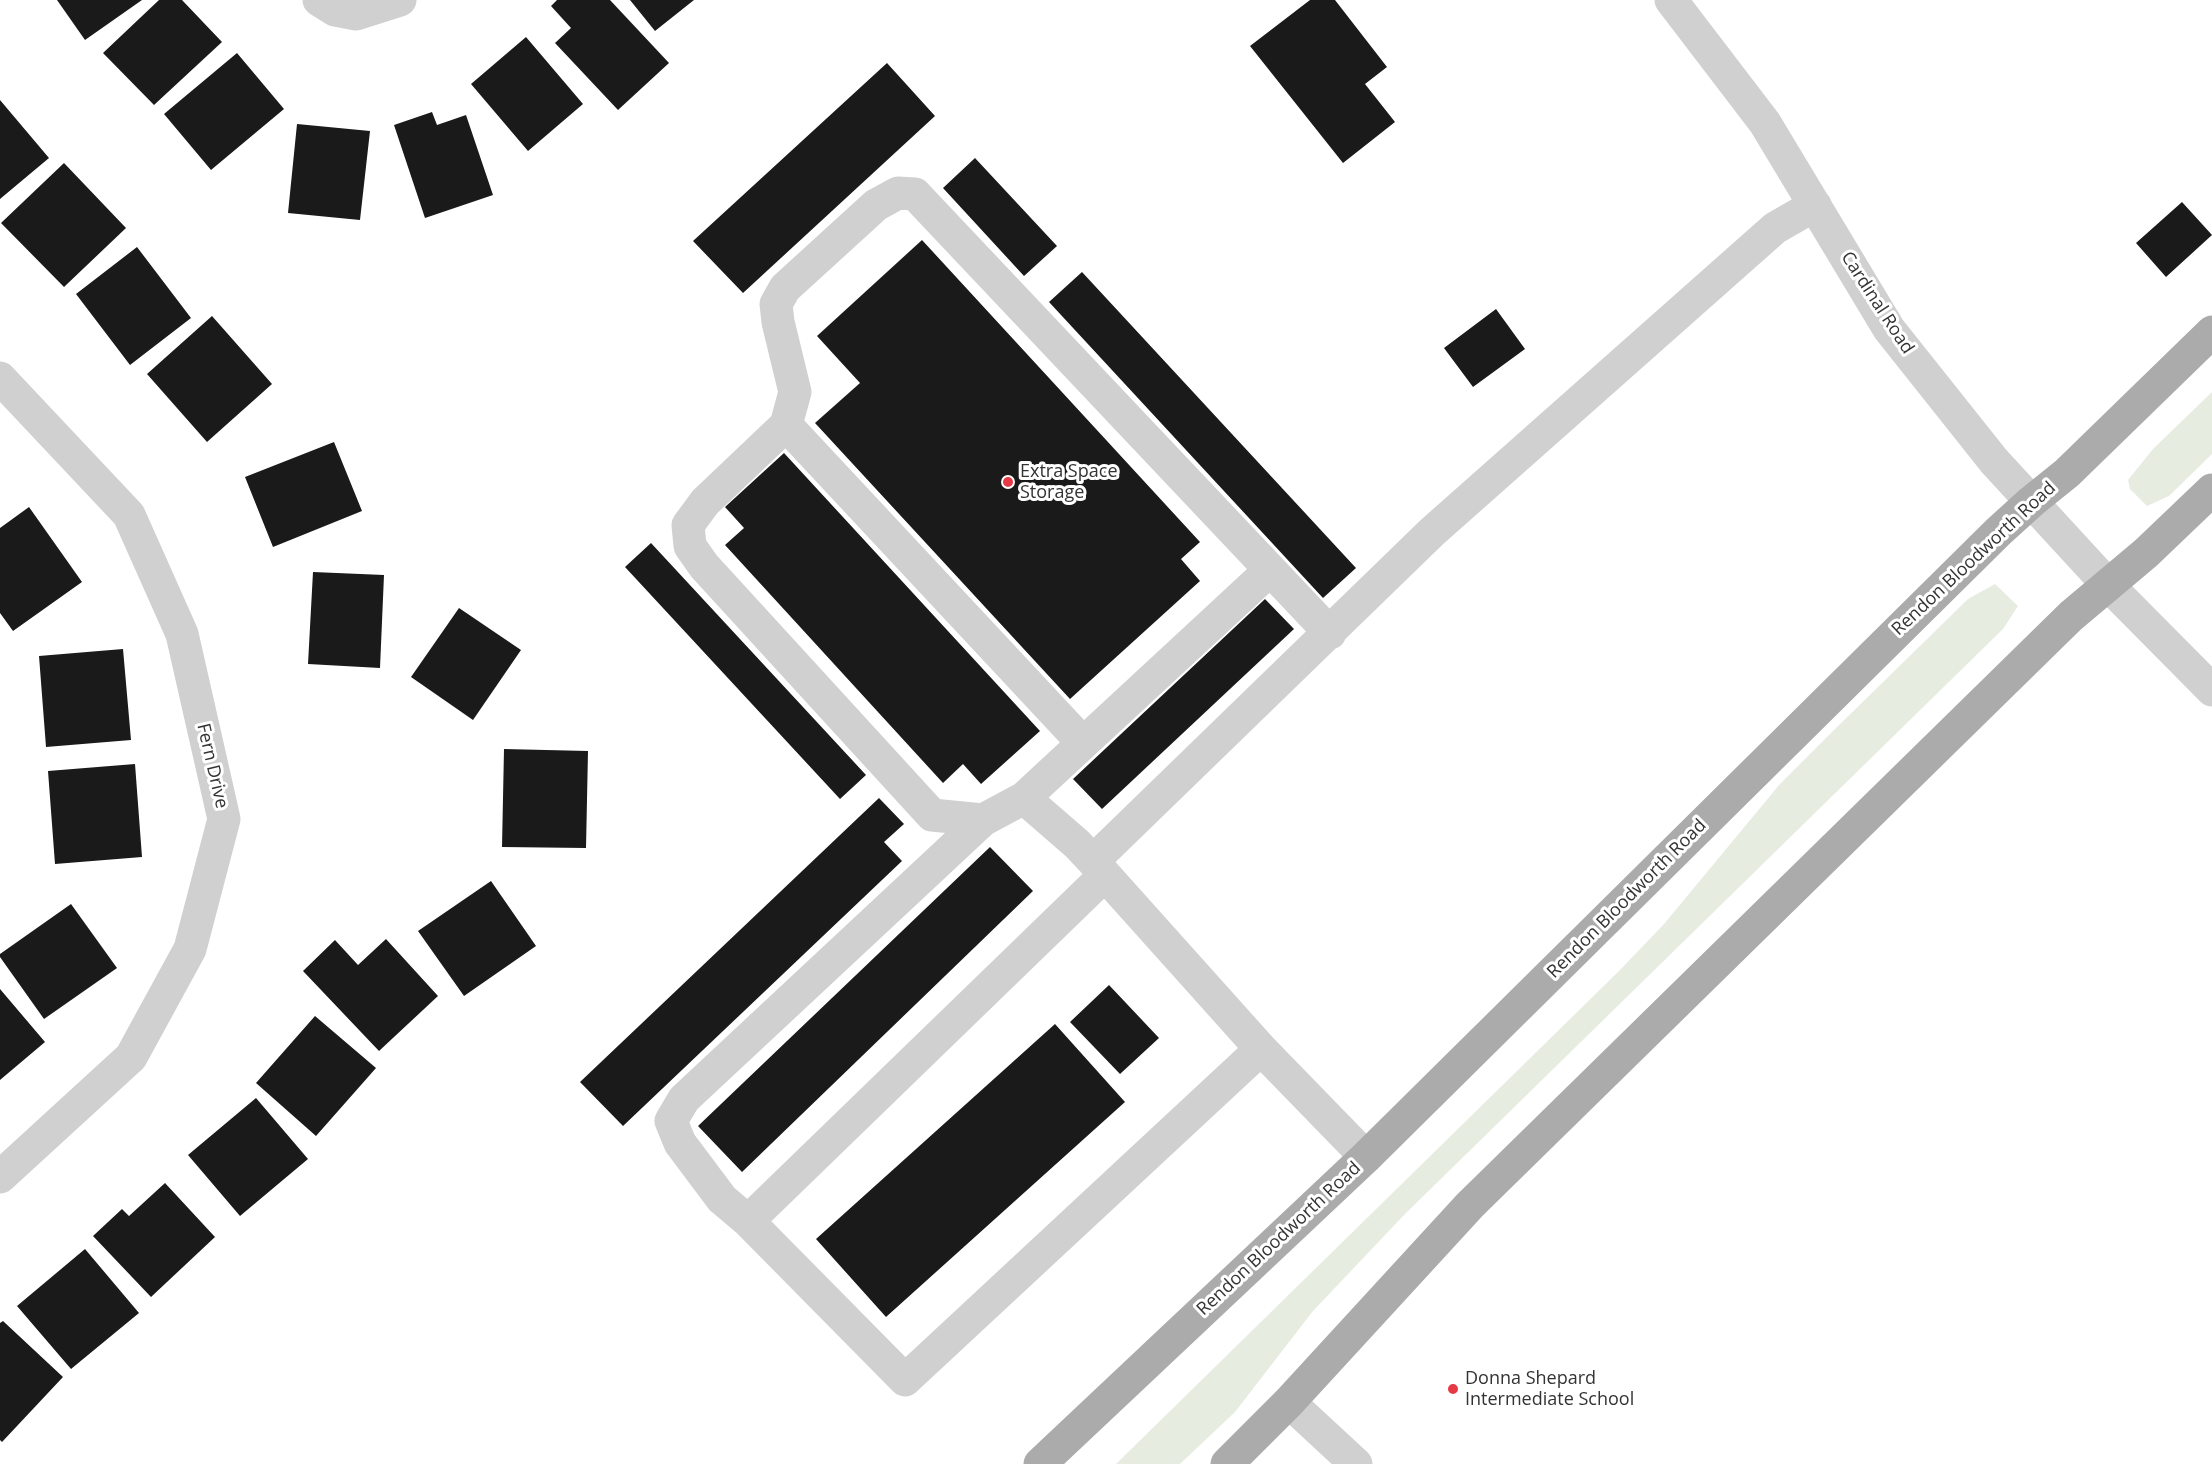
<!DOCTYPE html>
<html>
<head>
<meta charset="utf-8">
<style>
  body { margin:0 }
  canvas { display:block; background:#fff }
</style>
</head>
<body>
<canvas width="2212" height="1464"></canvas>
<script>
const ctx = document.querySelector('canvas').getContext('2d');
ctx.lineJoin = 'round';
function paint(path, color) { ctx.fillStyle = color; ctx.fill(path, 'evenodd'); }
const toPath = rows => new Path2D(rows.map(r => 'M' + r).join(''));
function trace(path, color, width, dash) { ctx.strokeStyle = color; ctx.lineWidth = width; ctx.lineCap = dash ? 'butt' : 'round'; ctx.setLineDash(dash || []); ctx.stroke(path); }
function label(font, color, halo, rows, align = 'center') {
  ctx.font = font + ' "Open Sans",sans-serif'; ctx.lineWidth = 6; ctx.setLineDash([]); ctx.textBaseline = 'middle'; ctx.strokeStyle = halo; ctx.fillStyle = color; for (const [text, x, y, turn = 0] of rows) {
    ctx.save(); ctx.translate(x, y); ctx.rotate((+turn || 0) * Math.PI / 180); ctx.textAlign = isNaN(turn) ? turn : align; if (halo) ctx.strokeText(text, 0, 0); ctx.fillText(text, 0, 0); ctx.restore();
  }
}
paint(toPath([
  [2212,392,2212,454,2169,496,2147,506,2130,489,2128,480,2153,449],
  [1995,584,2018,606,2003,629,1405,1214,1313,1311,1235,1412,1180,1464,1116,1464,1619,971,1664,924,1780,784,1832,732,1968,599]
]), '#e6ecdf');
paint(toPath([
  [57,0,142,0,85,40],
  [159,0,182,0,222,42,154,105,103,53],
  [557,0,610,0,669,63,618,110,555,43,571,28,551,6],
  [630,0,694,0,655,31],
  [1310,0,1335,0,1387,67,1365,84,1395,122,1343,163,1250,46],
  [526,37,583,104,528,151,471,84],
  [237,53,284,109,211,170,164,114],
  [887,63,935,116,743,293,693,241],
  [0,100,49,158,0,199],
  [432,112,437,125,466,115,493,195,425,218,394,125],
  [297,124,370,131,360,220,288,213],
  [975,158,1057,246,1024,276,943,188],
  [64,163,126,228,64,287,1,223],
  [2182,202,2212,235,2166,277,2136,243],
  [922,240,1200,542,1181,559,1200,581,1070,699,815,423,860,383,817,336],
  [137,247,191,318,130,365,76,294],
  [1082,272,1356,568,1323,598,1049,302],
  [1496,309,1525,349,1473,387,1444,348],
  [212,316,272,384,207,442,147,374],
  [334,442,362,511,273,547,245,477],
  [784,453,1040,731,981,784,963,764,943,783,725,545,744,528,725,507],
  [29,507,82,582,13,631,0,613,0,528],
  [651,543,866,775,840,799,625,567],
  [313,572,384,575,380,668,308,664],
  [1265,599,1294,629,1102,809,1073,779],
  [459,608,521,650,473,720,411,677],
  [123,649,131,740,46,747,39,656],
  [504,749,588,751,586,848,502,847],
  [135,764,142,857,55,864,48,771],
  [879,798,904,824,884,842,902,861,623,1126,580,1082],
  [990,847,1033,891,742,1172,698,1126],
  [491,881,536,946,464,996,418,931],
  [71,904,117,968,44,1019,0,957,0,954],
  [386,939,438,996,379,1051,303,971,335,940,358,965],
  [1109,985,1159,1038,1120,1074,1070,1022],
  [0,989,45,1042,0,1080],
  [315,1016,376,1068,316,1136,256,1083],
  [1055,1024,1125,1102,886,1317,816,1239],
  [256,1098,308,1159,240,1216,188,1155],
  [165,1183,215,1237,151,1297,93,1236,122,1209,129,1216],
  [85,1249,139,1313,71,1369,17,1306],
  [3,1321,63,1377,2,1442,0,1440,0,1323]
]), '#1a1a1a');
trace(toPath([
  [319,0,335,10,356,14,400,0],
  [1671,0,1765,123,1889,329,1994,461,2109,586,2212,690],
  [0,378,129,515,182,634,224,819,190,949,131,1057,0,1177],
  [786,425,1083,743],
  [1024,798,1269,571],
  [1093,861,1077,844,1024,798,983,820,932,815,704,566,690,546,688,525,705,502,786,425,795,392,778,322,776,304,785,288,876,205,898,193,915,194,1330,633],
  [1105,875,1093,861,1432,532,1775,228,1815,205],
  [1261,1049,905,1380,748,1221,1105,875,1261,1049,1366,1157],
  [748,1221,722,1199,680,1143,671,1121,684,1099,983,820],
  [1289,1402,1356,1464]
]), '#d0d0d0', 33);
trace(toPath([
  [1040,1464,1366,1157,1998,532,2031,502,2067,473,2212,332],
  [1227,1464,1289,1402,1470,1205,2071,616,2146,553,2212,490]
]), '#ababab', 33);
for (const [x, y, r, color] of [
  [1008,482,6,"#e63946"],
  [1453,1389,6,"#e63946"]
]) { const dot = new Path2D(); dot.arc(x, y, r, 0, 2 * Math.PI); ctx.fillStyle = color; ctx.fill(dot); trace(dot, '#fff', 2); }
label('18px', '#333', '#fff', [
  ["Cardinal Road",1877,303,57],
  ["Rendon Bloodworth Road",1974,559,-43],
  ["Fern Drive",212,766,77],
  ["Rendon Bloodworth Road",1627,899,-45],
  ["Rendon Bloodworth Road",1279,1239,-43]
]);
label('18px', '#333', '#fff', [
  ["Extra Space",1020,472],
  ["Storage",1020,493],
  ["Donna Shepard",1465,1379],
  ["Intermediate School",1465,1400]
], 'left');
</script>
</body>
</html>
